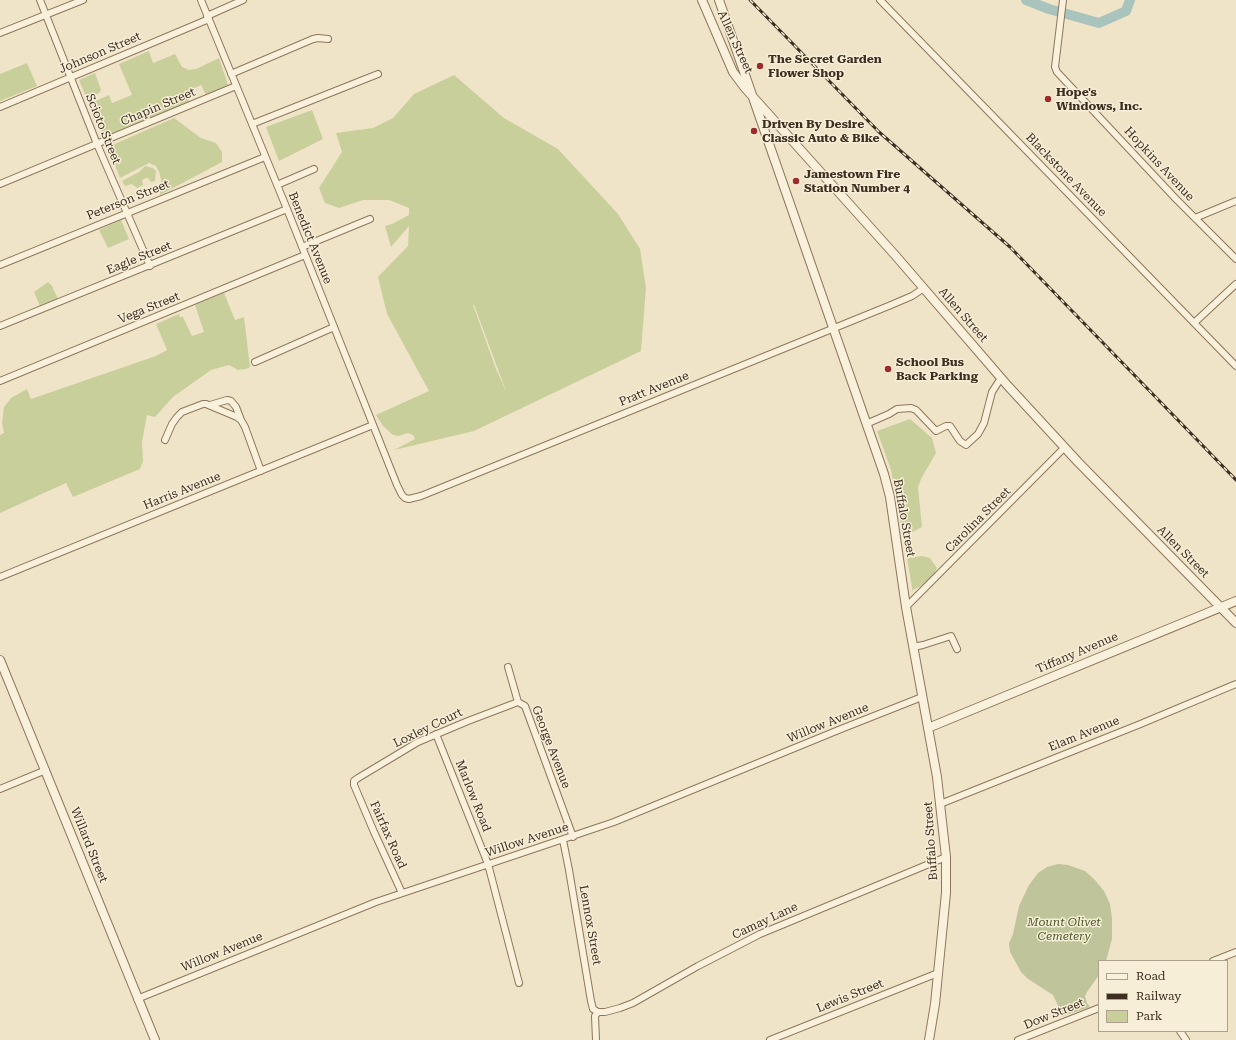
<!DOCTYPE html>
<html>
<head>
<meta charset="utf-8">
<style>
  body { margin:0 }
  #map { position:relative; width:1236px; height:1040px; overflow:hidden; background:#f0e4c8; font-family:"Roboto Serif",serif }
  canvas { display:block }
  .legend { position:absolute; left:1098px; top:960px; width:130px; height:72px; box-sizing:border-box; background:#f7eed8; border:1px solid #ada18e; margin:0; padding:5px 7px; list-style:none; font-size:12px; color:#3d2e20 }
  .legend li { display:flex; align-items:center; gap:8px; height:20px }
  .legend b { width:20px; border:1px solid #ada18e }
</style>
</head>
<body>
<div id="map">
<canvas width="1236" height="1040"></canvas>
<ul class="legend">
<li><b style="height:5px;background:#faf1dc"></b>Road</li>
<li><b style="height:5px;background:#3d2e20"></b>Railway</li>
<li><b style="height:11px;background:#c9cf9b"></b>Park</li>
</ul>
</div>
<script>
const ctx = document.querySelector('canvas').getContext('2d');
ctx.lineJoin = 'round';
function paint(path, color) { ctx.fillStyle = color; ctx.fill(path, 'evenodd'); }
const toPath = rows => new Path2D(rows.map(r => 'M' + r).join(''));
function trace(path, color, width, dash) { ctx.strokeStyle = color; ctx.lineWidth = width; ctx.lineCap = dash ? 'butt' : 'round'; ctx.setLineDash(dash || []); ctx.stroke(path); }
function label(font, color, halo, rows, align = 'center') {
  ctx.font = font + ' "Roboto Serif",serif'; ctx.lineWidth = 3; ctx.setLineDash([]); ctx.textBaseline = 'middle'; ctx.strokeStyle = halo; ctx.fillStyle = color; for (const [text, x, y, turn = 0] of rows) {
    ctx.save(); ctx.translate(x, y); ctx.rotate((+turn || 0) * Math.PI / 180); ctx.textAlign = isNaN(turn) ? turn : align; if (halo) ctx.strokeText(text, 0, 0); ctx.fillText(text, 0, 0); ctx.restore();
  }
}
paint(toPath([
  [149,51,153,63,175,54,182,67,189,70,196,69,219,58,228,85,206,95,201,85,186,92,189,102,104,138,89,104,109,95,112,103,132,95,119,64],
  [27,63,37,86,0,101,0,74],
  [95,73,101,90,99,93,87,99,79,80],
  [454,75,504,118,558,149,618,214,640,249,646,288,641,351,474,431,394,450,415,439,413,435,408,433,398,436,393,435,383,426,376,415,429,391,387,314,378,277,408,246,409,226,391,247,385,226,392,224,409,215,409,208,389,200,363,200,339,208,325,203,319,188,342,152,336,133,373,128,393,118,414,94],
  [473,305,474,305,506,391,496,369],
  [312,110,323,139,279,161,266,127],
  [174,118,201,138,216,143,222,152,222,162,160,195,161,179,159,172,156,166,149,163,120,178,108,147],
  [145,166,153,168,156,171,155,181,151,182,148,178,146,178,142,180,143,185,137,188,132,184,125,186,122,181,139,172],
  [121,220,129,239,108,248,99,230],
  [48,282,52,286,58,299,40,306,34,292],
  [224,293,235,320,244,317,250,367,246,369,238,370,229,365,211,370,173,397,155,417,147,415,142,442,143,461,140,469,73,497,66,483,0,513,0,435,4,433,2,423,4,407,11,398,27,389,31,399,156,356,167,350,156,324,179,314,180,317,183,317,192,336,204,332,195,305],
  [910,419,932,438,936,453,922,477,918,487,922,527,903,537,891,470,877,431],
  [922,556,930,558,937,568,933,576,921,586,913,590,913,593,907,558]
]), '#c9cf9b');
paint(toPath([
  [1058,864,1068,865,1085,871,1095,880,1104,891,1110,904,1112,918,1112,939,1106,961,1099,961,1099,975,1087,992,1085,996,1087,1003,1090,1007,1063,1016,1053,995,1028,979,1021,972,1010,952,1009,943,1013,934,1019,906,1029,885,1038,873,1047,867]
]), '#bfc49a');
trace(toPath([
  [1026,0,1049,9,1099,23,1126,11,1130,0]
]), '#a9c4bc', 10);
const minor = toPath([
  [40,0,97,144,150,266],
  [201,0,287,209,397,485,402,495,405,498,409,499,421,496,891,305,912,296,924,288],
  [880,0,1236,366],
  [1063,0,1055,67,1057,72,1176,199,1236,259],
  [207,16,243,0],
  [0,33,83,0],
  [231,74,313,39,318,38,328,39],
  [0,107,209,19],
  [252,124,378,74],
  [0,184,236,86],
  [277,185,314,169],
  [1195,218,1236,201],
  [302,247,370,219],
  [0,265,265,157],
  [1194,323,1236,284],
  [0,326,287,209],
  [255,362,334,327],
  [0,381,305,255],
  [210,405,227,400,231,401,236,407,241,420],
  [866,424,889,414,897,409,911,408,916,410,936,431,946,426,950,426,960,441,966,445,978,434,984,423,992,392,1001,378],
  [165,440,172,424,177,417,182,412,203,404,206,404,237,417,241,420,245,427,261,471],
  [0,577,373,425],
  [906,607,1064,448],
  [913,647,923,645,951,636,957,649],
  [508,667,518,702,525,706,573,837],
  [436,734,488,864,519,983],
  [0,789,46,770],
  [940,804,1138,725,1236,684],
  [563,840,569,870,591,1001,593,1009,598,1012],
  [402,893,374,832,354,785,354,781,358,778,418,742,468,721,518,702],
  [1213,961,1236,952],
  [137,999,376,902,614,822,841,729,922,697],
  [598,1012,605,1012,620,1008,633,1003,698,966,760,934,946,857],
  [1180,1031,1186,1040],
  [596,1040,595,1016,598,1012],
  [770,1040,938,973],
  [1018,1040,1099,1008]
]);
const tertiary = toPath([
  [702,0,733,72,745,88,895,255,1008,386,1078,462,1236,623],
  [719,0,884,474,890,497,906,607,937,777,946,857,946,893,935,1004,929,1040],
  [0,660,155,1040],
  [928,728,1236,601]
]);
trace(minor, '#8d765c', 8);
trace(tertiary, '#8d765c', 10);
trace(minor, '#faf1dc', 6);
trace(tertiary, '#faf1dc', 8);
const rail = toPath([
  [750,0,879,132,1010,247,1236,480]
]);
trace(rail, '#3d2e20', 3);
trace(rail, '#f7eed8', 1.5, [4.5]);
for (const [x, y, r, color] of [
  [760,66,4,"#9e2a2b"],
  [1048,99,4,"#9e2a2b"],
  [754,131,4,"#9e2a2b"],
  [796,181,4,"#9e2a2b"],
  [888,369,4,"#9e2a2b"]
]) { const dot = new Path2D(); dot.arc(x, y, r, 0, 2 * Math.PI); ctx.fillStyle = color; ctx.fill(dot); trace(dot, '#f7eed8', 1.5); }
label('12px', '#3d2e20', '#f7eed8', [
  ["Allen Street",735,42,65],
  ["Johnson Street",100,53,-23],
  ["Chapin Street",158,107,-23],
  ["Scioto Street",103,129,68],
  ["Hopkins Avenue",1159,164,47],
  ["Blackstone Avenue",1066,175,46],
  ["Peterson Street",128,200,-22],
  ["Benedict Avenue",310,238,68],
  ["Eagle Street",139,258,-22],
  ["Vega Street",149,308,-22],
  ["Allen Street",963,315,49],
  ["Pratt Avenue",654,389,-22],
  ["Harris Avenue",182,491,-22],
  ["Buffalo Street",904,518,80],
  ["Carolina Street",978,520,-45],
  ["Allen Street",1183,552,45],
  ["Tiffany Avenue",1077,653,-23],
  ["Willow Avenue",828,723,-22],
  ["Loxley Court",428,728,-26],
  ["Elam Avenue",1084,734,-22],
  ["George Avenue",551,747,69],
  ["Marlow Road",473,796,68],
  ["Fairfax Road",388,835,66],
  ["Willow Avenue",527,840,-18],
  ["Buffalo Street",931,841,-94],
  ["Willard Street",89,845,68],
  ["Camay Lane",765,921,-25],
  ["Lennox Street",590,925,80],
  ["Willow Avenue",222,952,-22],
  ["Lewis Street",850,996,-22],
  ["Dow Street",1054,1014,-22]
]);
label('bold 12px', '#3d2e20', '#f7eed8', [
  ["The Secret Garden",768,59],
  ["Flower Shop",768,73],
  ["Hope's",1056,92],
  ["Windows, Inc.",1056,106],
  ["Driven By Desire",762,124],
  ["Classic Auto & Bike",762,138],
  ["Jamestown Fire",804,174],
  ["Station Number 4",804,188],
  ["School Bus",896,362],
  ["Back Parking",896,376]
], 'left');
label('italic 12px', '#4d5a26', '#f7eed8', [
  ["Mount Olivet",1064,922],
  ["Cemetery",1064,936]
]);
</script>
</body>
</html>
